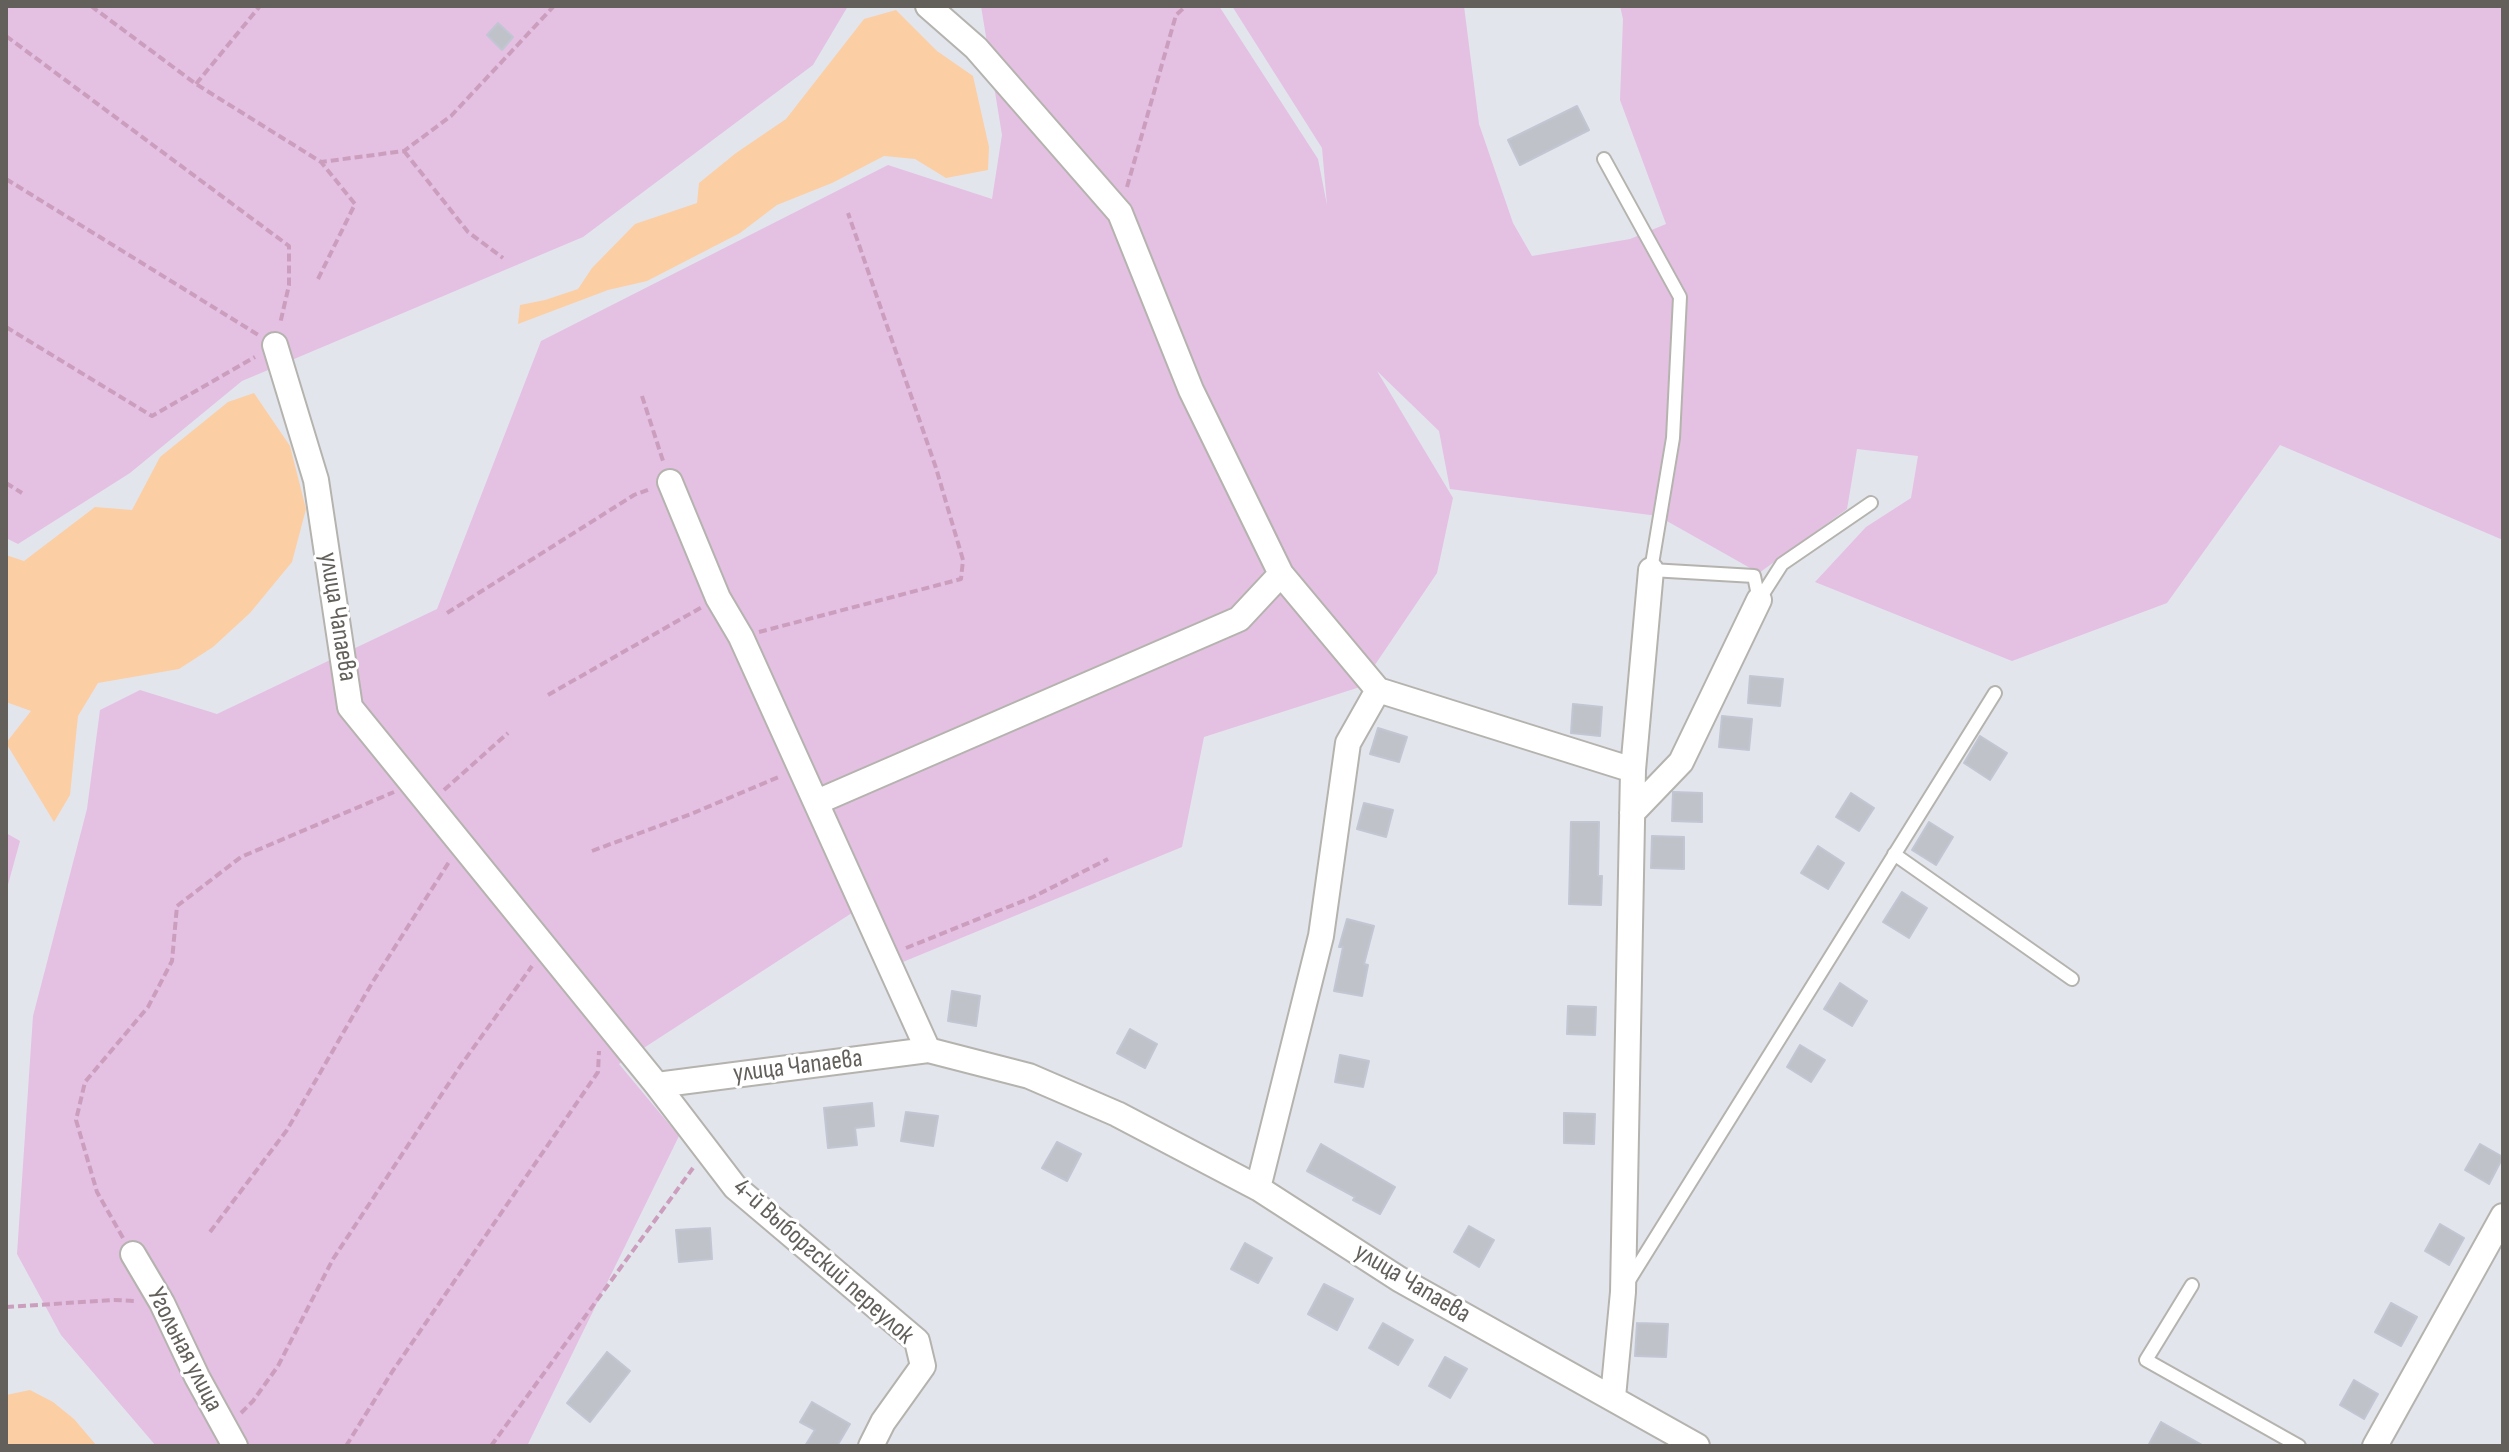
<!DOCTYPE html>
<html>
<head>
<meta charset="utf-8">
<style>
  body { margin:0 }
  #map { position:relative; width:2509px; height:1452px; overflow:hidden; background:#e3e5ed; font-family:"Sofia Sans Condensed",sans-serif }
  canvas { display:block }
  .frame { position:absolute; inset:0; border:8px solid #63605b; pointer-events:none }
</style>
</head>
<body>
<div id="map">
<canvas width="2509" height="1452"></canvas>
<div class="frame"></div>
</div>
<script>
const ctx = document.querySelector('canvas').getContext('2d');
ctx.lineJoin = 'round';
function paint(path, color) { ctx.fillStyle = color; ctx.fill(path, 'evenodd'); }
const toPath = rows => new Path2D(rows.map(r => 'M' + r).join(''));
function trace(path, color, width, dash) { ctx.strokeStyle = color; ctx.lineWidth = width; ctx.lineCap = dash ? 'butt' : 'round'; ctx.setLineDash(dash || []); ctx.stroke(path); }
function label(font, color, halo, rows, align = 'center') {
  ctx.font = font + ' "Sofia Sans Condensed",sans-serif'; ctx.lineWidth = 6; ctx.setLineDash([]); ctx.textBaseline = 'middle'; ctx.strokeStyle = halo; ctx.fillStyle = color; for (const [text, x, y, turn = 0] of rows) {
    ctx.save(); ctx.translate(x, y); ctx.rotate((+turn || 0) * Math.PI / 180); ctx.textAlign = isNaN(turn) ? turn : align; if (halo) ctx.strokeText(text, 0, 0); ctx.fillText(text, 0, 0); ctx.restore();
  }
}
paint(toPath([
  [6,6,848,6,813,65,583,237,242,381,130,473,18,544,6,538],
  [981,6,1219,6,1318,159,1327,205,1322,148,1232,6,1464,6,1479,124,1513,223,1532,256,1630,239,1666,224,1620,100,1623,19,1620,6,2503,6,2503,540,2280,445,2167,603,2012,661,1815,582,1866,527,1911,498,1918,456,1857,449,1847,509,1759,573,1658,516,1450,489,1439,431,1377,371,1453,498,1437,573,1360,687,1204,737,1182,847,881,971,858,909,619,1064,679,1136,527,1446,156,1446,61,1335,17,1254,33,1016,87,809,100,710,140,690,217,714,437,609,541,341,888,165,992,199,1002,135],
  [6,833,20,841,6,892]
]), '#e4c0e3');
paint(toPath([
  [896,10,937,51,973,76,989,147,988,170,946,178,915,159,884,156,832,183,777,205,740,233,647,281,608,290,518,324,520,305,545,300,578,289,592,268,635,224,697,203,699,183,736,153,786,119,864,19],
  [254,393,290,446,306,509,292,562,250,613,213,647,179,669,98,683,78,716,70,795,54,822,6,743,31,711,6,702,6,555,24,561,95,507,132,510,160,457,228,402],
  [30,1390,53,1402,74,1419,97,1446,6,1446,6,1395]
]), '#fccea4');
const building = toPath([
  [498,23,513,37,502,50,487,35,498,23],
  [1577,106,1589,130,1520,165,1508,140,1577,106],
  [1750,676,1783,679,1780,706,1748,703,1750,676],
  [1573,704,1602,707,1600,736,1571,733,1573,704],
  [1722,716,1752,719,1749,750,1719,747,1722,716],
  [1378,728,1407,737,1399,762,1370,754,1378,728],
  [1980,736,2007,753,1990,780,1964,763,1980,736],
  [1673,792,1702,793,1702,822,1672,821,1673,792],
  [1851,793,1874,808,1859,831,1836,817,1851,793],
  [1364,803,1393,810,1386,837,1357,829,1364,803],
  [1571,822,1599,822,1598,876,1602,876,1601,905,1569,904,1571,822],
  [1929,822,1953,837,1936,865,1912,850,1929,822],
  [1652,836,1684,837,1684,869,1651,868,1652,836],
  [1818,846,1844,863,1828,889,1801,873,1818,846],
  [1902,892,1927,908,1909,938,1883,922,1902,892],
  [1347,919,1374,926,1364,964,1368,965,1362,996,1334,991,1343,947,1339,947,1347,919],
  [1840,983,1867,1001,1852,1026,1824,1009,1840,983],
  [952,991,980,996,976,1026,948,1021,952,991],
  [1568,1006,1596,1007,1595,1035,1567,1034,1568,1006],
  [1130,1029,1157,1044,1145,1068,1117,1053,1130,1029],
  [1800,1045,1825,1060,1811,1082,1787,1067,1800,1045],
  [1340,1055,1369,1061,1363,1087,1335,1082,1340,1055],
  [872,1103,874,1126,855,1128,857,1145,828,1148,824,1108,872,1103],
  [906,1112,938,1116,933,1146,901,1141,906,1112],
  [1564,1113,1595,1114,1594,1144,1564,1143,1564,1113],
  [1057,1142,1081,1154,1067,1181,1042,1168,1057,1142],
  [1321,1144,1395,1187,1380,1214,1353,1200,1355,1197,1307,1171,1321,1144],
  [2480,1144,2503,1157,2489,1184,2465,1170,2480,1144],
  [2440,1224,2464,1238,2449,1265,2425,1251,2440,1224],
  [1469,1226,1494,1240,1479,1267,1454,1252,1469,1226],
  [710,1228,712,1259,679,1262,676,1230,710,1228],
  [1245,1243,1272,1258,1258,1283,1231,1269,1245,1243],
  [1324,1284,1353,1299,1337,1330,1308,1314,1324,1284],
  [2391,1303,2417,1317,2401,1346,2375,1332,2391,1303],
  [1383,1323,1413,1340,1398,1365,1369,1348,1383,1323],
  [1637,1323,1668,1324,1666,1357,1635,1356,1637,1323],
  [607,1352,630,1371,590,1422,567,1403,607,1352],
  [1445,1357,1467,1369,1450,1398,1429,1386,1445,1357],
  [2354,1380,2378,1394,2364,1419,2340,1405,2354,1380],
  [812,1402,850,1424,837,1446,805,1446,815,1430,800,1422,812,1402],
  [2161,1422,2204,1446,2148,1446,2161,1422]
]);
paint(building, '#bfc2c8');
trace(building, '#c1c6d2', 2);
const lane = toPath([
  [1604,159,1680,297,1673,438,1651,570,1754,576,1759,600],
  [1759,600,1782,564,1871,503],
  [1894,854,2072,979],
  [1628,1282,1995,693],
  [2192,1285,2146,1360,2299,1446]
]);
const street = toPath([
  [928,6,976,48,1120,213,1191,390,1281,574,1378,690,1633,770],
  [275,345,316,480,350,707,657,1085,735,1187,917,1341,923,1366,883,1422,871,1446],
  [670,482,718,598,741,637,928,1050],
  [817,802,1239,619,1281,574],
  [1632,813,1681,762,1759,600],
  [657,1085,928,1050,1029,1076,1117,1114,1258,1188,1399,1279,1697,1446],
  [1258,1188,1321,936,1348,743,1378,690],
  [133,1254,162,1303,197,1377,235,1446],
  [1613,1397,1623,1292,1633,770,1651,570],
  [2375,1446,2503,1216]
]);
trace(lane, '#b5b3ae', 16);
trace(street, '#b5b3ae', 28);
trace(toPath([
  [91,6,196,84,321,162,404,151,451,116,554,6],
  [6,36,289,246,289,285,280,324],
  [196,84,260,6],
  [404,151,468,232,503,258],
  [6,179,260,336],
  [1127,187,1176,15,1186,6],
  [318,279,355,204,321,162],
  [6,327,152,416,255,357],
  [642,396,664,464],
  [6,483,22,493],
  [447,613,634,495,650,489],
  [759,632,961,579,963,560,936,468,848,213],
  [548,695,702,607],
  [444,790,508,733],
  [592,851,691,814,781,776],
  [906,948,1033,897,1108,859],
  [210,1232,287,1130,372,983,449,862],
  [123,1238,97,1192,76,1120,85,1082,148,1007,172,961,177,906,241,857,394,792],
  [6,1307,114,1300,135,1301],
  [241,1413,253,1401,278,1366,333,1259,461,1065,532,966],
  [346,1446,392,1372,598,1072,599,1051],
  [491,1446,693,1168]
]), '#cc9ebd', 4, [8, 4]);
trace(lane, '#fff', 12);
trace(street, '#fff', 24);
label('26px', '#63605b', '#fff', [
  ["улица Чапаева",337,617,81],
  ["улица Чапаева",798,1067,-7],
  ["4-й Выборгский переулок",823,1262,42],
  ["улица Чапаева",1412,1284,31],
  ["Угольная улица",184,1350,63]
]);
</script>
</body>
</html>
